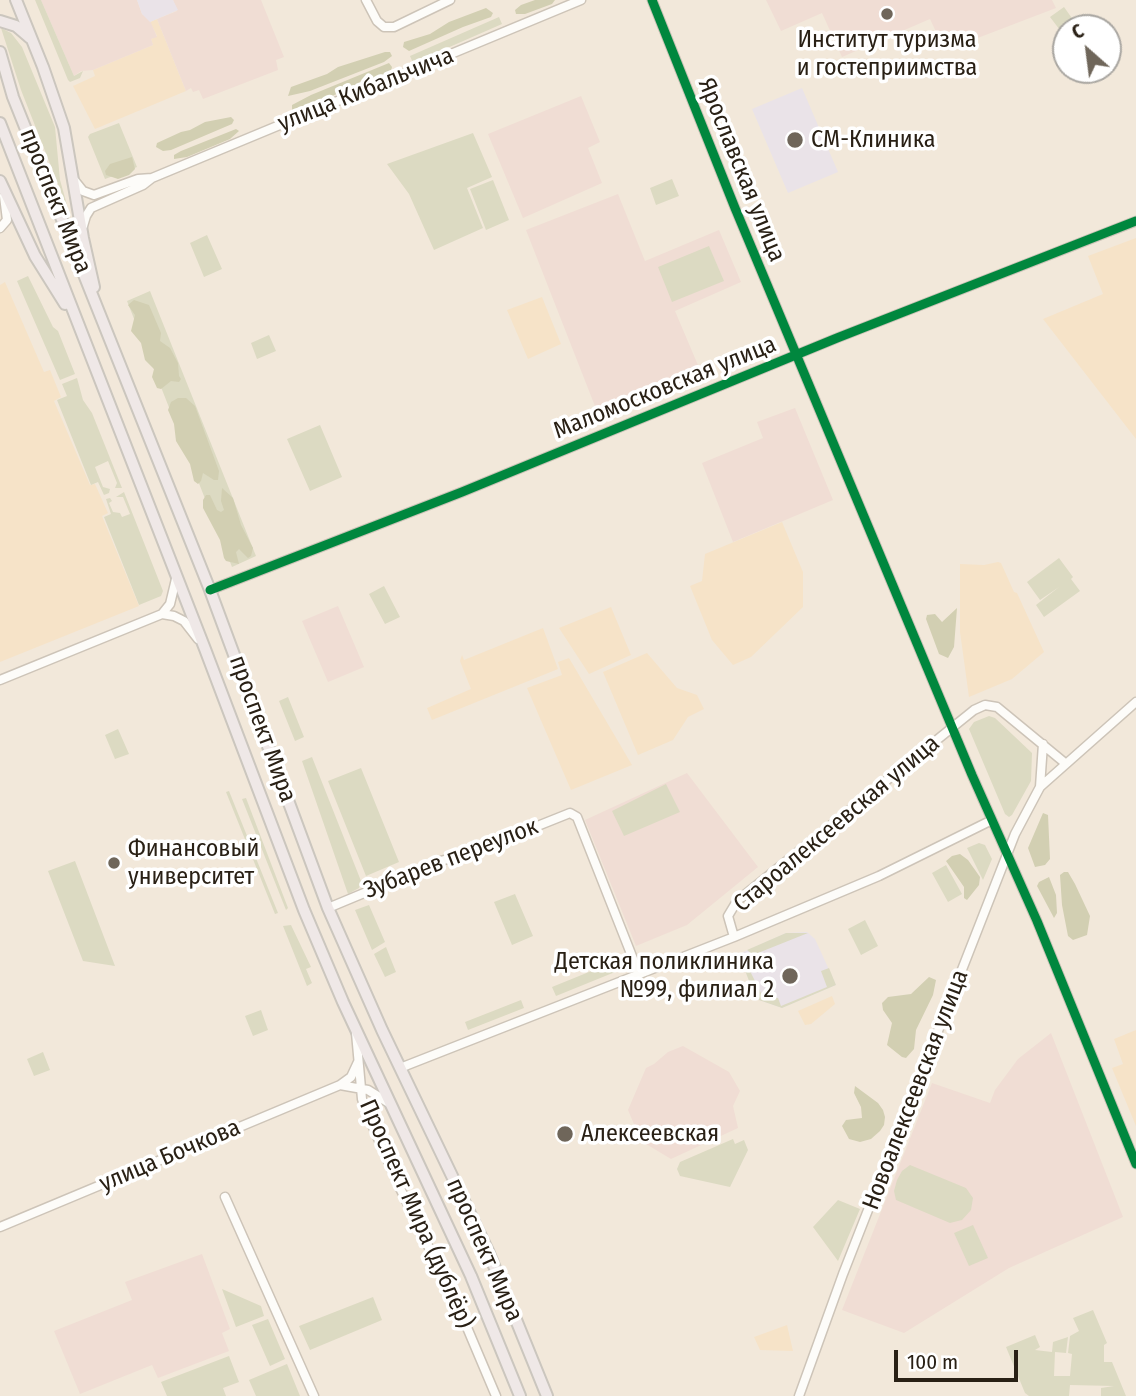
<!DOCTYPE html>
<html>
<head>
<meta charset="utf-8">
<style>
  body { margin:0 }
  #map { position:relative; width:1136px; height:1396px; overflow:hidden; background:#f2e8da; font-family:"Fira Sans Condensed",sans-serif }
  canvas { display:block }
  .north { position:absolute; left:1052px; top:14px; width:70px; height:70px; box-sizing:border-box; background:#fff; border:2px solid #a9a6a1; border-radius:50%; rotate:332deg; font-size:19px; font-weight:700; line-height:28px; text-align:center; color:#292015 }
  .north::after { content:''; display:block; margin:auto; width:24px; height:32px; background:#6f665a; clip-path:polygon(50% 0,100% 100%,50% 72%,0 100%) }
  .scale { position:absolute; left:894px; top:1350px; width:124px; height:32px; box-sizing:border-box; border:4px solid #292015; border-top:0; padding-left:9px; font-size:21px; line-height:24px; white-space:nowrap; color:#292015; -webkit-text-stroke:5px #fff; paint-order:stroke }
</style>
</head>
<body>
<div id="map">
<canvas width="1136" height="1396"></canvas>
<div class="north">С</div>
<div class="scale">100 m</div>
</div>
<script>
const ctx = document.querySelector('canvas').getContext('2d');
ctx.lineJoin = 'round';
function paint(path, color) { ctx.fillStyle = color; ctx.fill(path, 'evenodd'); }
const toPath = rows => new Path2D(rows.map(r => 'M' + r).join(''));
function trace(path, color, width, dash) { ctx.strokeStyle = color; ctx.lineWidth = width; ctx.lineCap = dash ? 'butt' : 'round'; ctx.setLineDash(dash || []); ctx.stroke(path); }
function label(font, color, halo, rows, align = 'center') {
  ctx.font = font + ' "Fira Sans Condensed",sans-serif'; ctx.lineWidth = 7; ctx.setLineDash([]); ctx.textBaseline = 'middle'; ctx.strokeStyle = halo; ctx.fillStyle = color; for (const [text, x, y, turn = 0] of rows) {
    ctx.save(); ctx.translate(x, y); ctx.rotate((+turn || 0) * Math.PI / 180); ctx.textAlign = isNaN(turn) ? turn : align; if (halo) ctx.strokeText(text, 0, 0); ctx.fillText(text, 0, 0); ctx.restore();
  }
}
paint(toPath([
  [157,19,186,91,95,129,73,86,95,76,93,70,153,45,151,39,157,36,150,22],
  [1136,238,1136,439,1043,319,1103,294,1088,256],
  [5,282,44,372,50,370,61,397,54,401,90,485,95,484,108,513,102,516,139,606,0,662,0,285],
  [542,297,561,344,528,359,507,310],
  [782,522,803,572,803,607,751,657,733,665,712,640,690,586,702,581,705,554],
  [998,562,1001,563,1014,592,1017,593,1044,652,1012,679,969,697,960,632,960,564,984,565],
  [611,607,631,655,589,674,559,628],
  [543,628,558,669,432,720,427,708,471,689,460,661,462,655,464,660],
  [647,653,677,688,697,695,704,709,688,717,673,740,638,755,603,672],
  [569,658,632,765,571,790,527,688,562,675,558,662],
  [832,996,835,1004,811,1024,805,1025,798,1011],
  [1136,1030,1136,1126,1112,1068,1123,1064,1114,1039],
  [787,1325,793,1351,760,1350,754,1337]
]), '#f6e3c8');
paint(toPath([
  [41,0,137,0,142,14,149,18,157,37,151,39,153,45,93,70,81,71,74,76],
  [173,0,261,0,284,57,276,60,278,70,203,99,199,90,193,92,191,88,186,91,157,19,177,11],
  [766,0,1052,0,1056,8,962,44,937,34,930,19,842,57,822,13,781,31],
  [581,96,600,142,588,148,602,183,523,218,488,134],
  [618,194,645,261,719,230,741,282,675,311,703,377,600,419,526,230],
  [795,408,833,500,733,542,702,463,763,438,757,422],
  [338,606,364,667,328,682,302,621],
  [687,773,758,867,687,925,636,946,585,820],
  [1051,1033,1123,1217,1009,1268,904,1333,842,1310,932,1083,990,1103,995,1090,1018,1059],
  [683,1046,729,1072,740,1091,733,1106,738,1128,671,1159,641,1141,628,1110,646,1068,654,1064,668,1052],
  [202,1254,230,1329,222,1333,229,1351,158,1378,152,1365,80,1394,54,1331,132,1300,125,1282]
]), '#f0ddd4');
paint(toPath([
  [137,0,173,0,178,10,150,22,142,14],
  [802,88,838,172,788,193,752,109],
  [807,932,815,939,836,985,782,1008,756,999,739,954,786,933]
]), '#eae3e8');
paint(toPath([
  [35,0,41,0,74,76,83,71,80,78,70,82,68,80],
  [1064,7,1079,28,1066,28,1066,38,1050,17],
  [499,17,502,24,413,63,410,56],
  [1,28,11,33,22,47,55,127,60,180,69,212,21,90],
  [119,123,137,167,105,179,88,137,90,134],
  [473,133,492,177,467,188,483,228,434,250,409,194,387,164],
  [672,179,679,196,656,205,650,188],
  [493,180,509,220,486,230,470,189],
  [207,235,222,269,204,277,190,243],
  [709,246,724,281,672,302,658,267],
  [28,276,53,327,58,331,75,374,60,380,17,281],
  [150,291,256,556,232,567,127,301],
  [269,335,276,351,257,359,251,343],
  [77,378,83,400,92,413,122,488,115,488,117,483,108,461,95,467,103,487,110,489,109,493,104,495,98,482,91,485,57,400,67,396,62,384],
  [320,425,342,477,310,491,287,439],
  [124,492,163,591,161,596,139,605,104,517,111,514,106,499,110,498,112,501,109,503,113,512,120,513,122,517,130,514,123,497,116,497],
  [1059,558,1073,577,1071,579,1080,591,1044,617,1036,605,1059,587,1040,600,1027,582],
  [384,586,400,617,385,624,369,594],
  [288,697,304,737,295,741,279,701],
  [989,716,995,718,1032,753,1031,781,1012,815,1009,817,1005,814,969,729,974,722],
  [118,729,129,754,115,759,105,735],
  [312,757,361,881,359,888,348,894,302,761],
  [361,768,399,862,366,876,328,781],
  [666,784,680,812,624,836,612,811],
  [229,791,278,913,275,914,226,792],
  [246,798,288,908,286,910,242,799],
  [979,843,985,845,992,859,983,880,967,848],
  [75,861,115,966,83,961,48,871],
  [946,865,962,894,948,902,932,873],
  [515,894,533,936,512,945,494,902],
  [369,905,385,942,372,950,355,910],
  [865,920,878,946,861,955,848,929],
  [291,925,311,967,306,969,312,983,307,986,283,926],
  [786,933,808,933,753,955,747,950],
  [386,947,396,972,385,977,374,954],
  [621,959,625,967,620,970,556,996,552,987],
  [741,960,746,963,762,995,778,998,781,1006,827,987,821,971,829,968,836,985,782,1008,756,999],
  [521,1000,524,1008,468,1030,465,1022],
  [261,1010,268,1030,253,1036,245,1016],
  [43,1052,50,1070,34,1076,27,1059],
  [733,1139,735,1144,744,1140,748,1150,730,1187,680,1176,677,1169,680,1162],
  [910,1165,966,1188,973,1198,971,1210,962,1220,950,1223,896,1200,894,1191,897,1180,902,1171],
  [838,1200,860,1209,838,1261,813,1227],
  [973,1225,988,1258,969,1266,954,1233],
  [222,1289,261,1306,264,1316,236,1327],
  [373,1297,382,1320,310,1350,299,1326],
  [1093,1310,1107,1343,1104,1345,1104,1362,1112,1362,1126,1396,1101,1396,1101,1388,1114,1386,1070,1385,1069,1396,1029,1396,1025,1393,1006,1347,1035,1335,1040,1347,1035,1350,1052,1352,1053,1342,1068,1337,1066,1353,1055,1352,1054,1376,1070,1376,1072,1354,1068,1353,1070,1336,1079,1331,1073,1318],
  [268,1319,285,1359,270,1366,252,1325],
  [229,1356,239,1382,223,1388,226,1396,167,1396,161,1382],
  [287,1364,300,1396,256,1396,249,1380]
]), '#dcdac2');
paint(toPath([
  [535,0,555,0,552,4,525,14,516,14,515,10,521,5],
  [486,8,493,13,491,17,463,27,409,51,403,47,404,42,430,34,449,22],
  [385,52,390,52,392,56,384,62,310,91,288,96,291,87,327,74,338,67],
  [389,63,392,67,391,71,387,73,301,109,292,110,292,105,311,95],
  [231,117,234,120,232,124,171,150,163,151,156,147,157,143,181,132,190,130,205,122],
  [236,129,239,131,230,139,187,157,174,159,174,155,181,151],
  [132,157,135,169,129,175,118,179,106,175,105,171,110,164],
  [134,300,149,305,161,333,160,341,170,348,178,363,179,376,181,379,179,382,171,381,161,389,157,388,152,377,154,369,145,360,141,343,131,331,135,315,128,305],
  [178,398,186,398,195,406,219,471,218,480,214,480,203,473,201,481,198,484,194,481,190,464,176,441,174,424,168,410,171,402],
  [222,488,233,498,241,525,253,548,251,556,248,558,239,549,236,552,239,564,226,561,224,558,220,540,203,508,203,500,206,495,210,495,217,510,221,512,224,510,221,501],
  [957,608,954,647,948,658,939,654,926,619,927,615,935,614,942,622],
  [1043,813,1048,815,1050,859,1045,865,1035,867,1028,848],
  [960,854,968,860,980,877,979,885,967,900,964,898,964,887,946,861,952,856],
  [1064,872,1068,872,1075,884,1090,916,1087,935,1073,940,1068,936,1062,905,1060,875],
  [1049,877,1056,895,1057,913,1054,918,1037,886,1039,882],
  [929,977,936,980,933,995,916,1030,914,1049,906,1058,902,1057,887,1045,892,1023,883,1010,882,1003,888,997,911,994],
  [855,1086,878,1103,883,1110,885,1117,884,1125,880,1131,871,1139,860,1142,849,1139,842,1126,846,1120,862,1118,861,1107,854,1093]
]), '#d2cfb2');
const minor = toPath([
  [366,0,377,21,384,27,394,27,450,0],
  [652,0,735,208,972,775,1037,921,1136,1164],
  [75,181,83,191,94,195,138,179,152,178,581,0],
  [83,226,86,216,91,208,143,185,152,178],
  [0,228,7,220,4,196],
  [210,590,462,492,837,338,1136,221],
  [162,614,170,604,176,579],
  [0,680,162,614,174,616,184,621,198,639],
  [1040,787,1043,744],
  [328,908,441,861,480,849,570,813,577,817,639,974],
  [734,937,728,916,737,901,974,710,985,705,997,707,1065,763],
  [356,1033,362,1099,366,1111,399,1186,463,1318,496,1396],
  [400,1068,734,937,879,876,992,820],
  [340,1085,368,1090,389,1103],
  [225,1197,314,1396],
  [0,1227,340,1085,351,1077,358,1062],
  [799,1396,843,1274,1015,834,1040,787,1136,702]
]);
const major = toPath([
  [16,0,43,67,64,128,83,238,94,287],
  [0,21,16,26,30,38],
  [0,52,13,97,210,590,328,908,382,1030,488,1251,547,1396],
  [0,123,205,649,304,910,343,1002,471,1276,520,1396],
  [0,181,35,256,65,304]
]);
trace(minor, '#cdc4b8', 11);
trace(major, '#cbc6be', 14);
trace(minor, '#fdfcf9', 8);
trace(major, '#efe8e7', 10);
trace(toPath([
  [652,0,735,208,972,775,1037,921,1136,1164],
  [210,590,462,492,837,338,1136,221]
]), '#00873e', 9);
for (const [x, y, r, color] of [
  [887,14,7,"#6f665a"],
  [795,140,9,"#6f665a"],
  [114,863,7,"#6f665a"],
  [790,976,9,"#6f665a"],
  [565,1134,9,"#6f665a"]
]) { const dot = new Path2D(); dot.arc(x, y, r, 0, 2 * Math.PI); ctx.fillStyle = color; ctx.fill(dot); trace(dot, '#fff', 2.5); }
label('24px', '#292015', '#fff', [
  ["Институт туризма",887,40,"center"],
  ["и гостеприимства",887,68,"center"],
  ["СМ-Клиника",811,140],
  ["Финансовый",128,849],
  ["университет",128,877],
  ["Детская поликлиника",774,962,"right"],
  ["№99, филиал 2",774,990,"right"],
  ["Алексеевская",581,1134]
], 'left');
label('24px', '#292015', '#fff', [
  ["улица Кибальчича",366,90,-22],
  ["Ярославская улица",741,170,68],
  ["проспект Мира",55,201,68],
  ["Маломосковская улица",665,388,-22],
  ["проспект Мира",262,729,70],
  ["Староалексеевская улица",837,824,-40],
  ["Зубарев переулок",451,859,-21],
  ["Новоалексеевская улица",916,1090,-69],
  ["улица Бочкова",170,1156,-23],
  ["Проспект Мира (дублёр)",416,1214,66],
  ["проспект Мира",484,1250,66]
]);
</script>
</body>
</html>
